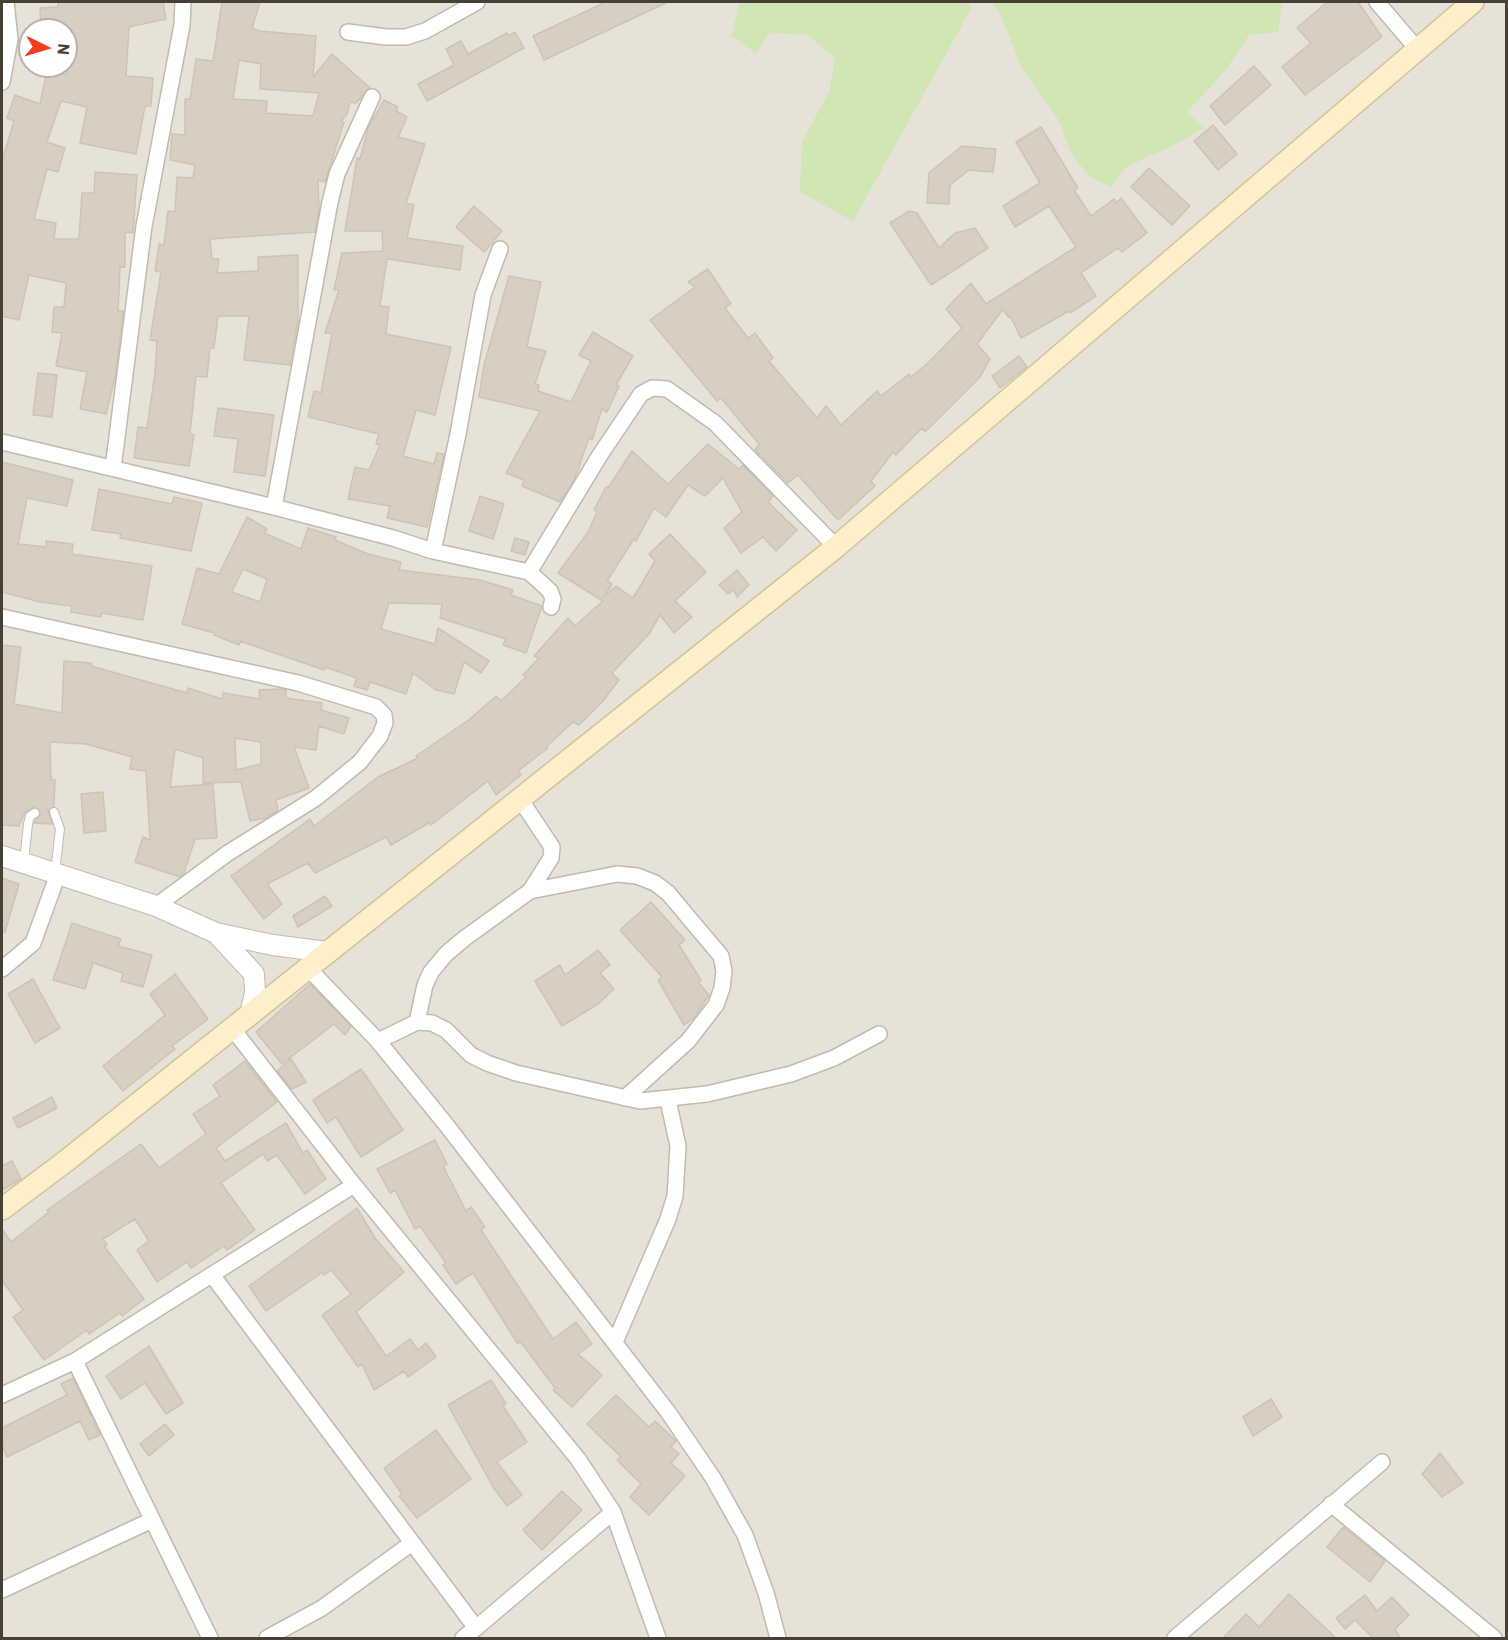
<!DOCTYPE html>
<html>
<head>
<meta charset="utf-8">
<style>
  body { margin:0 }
  #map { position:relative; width:1508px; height:1640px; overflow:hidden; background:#f3f0e8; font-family:"IBM Plex Sans",sans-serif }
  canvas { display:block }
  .frame { position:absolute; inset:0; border:3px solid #474037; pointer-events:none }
  .north { position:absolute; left:18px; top:18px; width:60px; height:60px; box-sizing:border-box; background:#fff; border:2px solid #b5b3af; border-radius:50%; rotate:95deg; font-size:16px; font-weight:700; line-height:24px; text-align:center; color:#474037 }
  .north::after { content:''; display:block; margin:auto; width:21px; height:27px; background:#f23c21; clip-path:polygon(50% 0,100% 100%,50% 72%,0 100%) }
</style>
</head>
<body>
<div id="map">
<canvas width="1508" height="1640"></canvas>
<div class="frame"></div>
<div class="north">N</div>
</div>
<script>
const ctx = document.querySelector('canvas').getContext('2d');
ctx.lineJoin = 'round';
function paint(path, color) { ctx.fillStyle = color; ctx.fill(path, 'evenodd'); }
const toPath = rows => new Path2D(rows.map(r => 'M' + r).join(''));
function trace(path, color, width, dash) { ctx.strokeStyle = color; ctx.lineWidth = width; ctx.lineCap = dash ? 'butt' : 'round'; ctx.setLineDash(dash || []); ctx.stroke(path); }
paint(toPath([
  [2,2,1506,2,1506,1638,2,1638],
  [30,30,66,30,66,66,30,66]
]), '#e7e2d7');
paint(toPath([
  [740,2,968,2,972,7,853,221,800,192,802,142,829,92,835,58,808,35,770,33,756,53,731,36],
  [991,2,1282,2,1278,32,1249,35,1225,71,1187,112,1204,128,1180,142,1126,167,1111,187,1090,177,1070,152,1060,122,1022,68,1001,15]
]), '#d0e6b3');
const building = toPath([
  [58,2,163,2,166,19,129,27,126,76,153,78,151,106,145,106,136,154,80,143,87,107,61,101,47,142,65,148,58,172,47,169,34,219,56,223,54,239,79,239,82,193,94,193,95,172,137,175,133,233,125,232,125,267,120,267,118,311,123,311,123,316,115,377,106,414,80,409,87,372,56,366,62,333,52,332,54,307,64,307,66,283,29,275,19,320,2,316,2,161,14,121,7,118,15,95,40,104,47,71,66,75,66,26,41,28,40,8,58,7,58,2],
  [222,2,260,2,252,28,260,31,316,36,313,77,332,54,370,88,356,103,350,102,347,114,341,121,344,122,325,182,318,180,319,210,315,232,210,239,212,259,219,259,217,273,258,271,258,257,298,255,298,320,290,365,244,360,249,316,218,316,214,348,210,348,207,377,196,376,190,434,194,435,189,466,134,458,138,427,147,428,155,373,157,341,150,340,161,272,155,271,159,244,164,245,168,211,175,212,177,177,193,178,195,165,170,160,172,134,185,135,185,99,190,99,196,59,213,61,222,2],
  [239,60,261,64,260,89,319,93,313,116,266,113,267,101,233,99,239,60],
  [606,2,668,2,544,60,533,36,606,2],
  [1327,2,1358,2,1382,37,1305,95,1282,67,1311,43,1297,28,1327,2],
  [515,32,524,48,427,101,418,84,454,65,446,49,461,41,468,54,507,33,508,36,515,32],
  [1254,66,1271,85,1225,125,1210,106,1254,66],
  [384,100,398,107,396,111,407,117,398,137,425,144,406,203,414,205,407,238,463,246,460,270,387,259,380,306,389,307,386,334,451,347,435,415,416,410,403,456,434,464,437,453,444,454,427,527,387,518,390,506,348,499,355,467,369,470,380,445,376,444,379,434,308,417,314,391,321,393,332,333,325,333,339,290,334,290,342,253,383,251,382,231,345,231,357,158,360,159,368,128,384,100],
  [1213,125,1237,154,1218,170,1194,141,1213,125],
  [1041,127,1078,188,1074,190,1091,216,1114,199,1117,203,1121,198,1147,233,1122,252,1118,248,1081,273,1096,296,1070,313,1069,311,1021,338,1010,316,1008,317,1003,309,977,344,990,359,980,377,925,432,922,428,896,455,893,452,871,481,875,486,838,520,798,475,788,483,755,450,759,444,721,398,717,401,650,320,695,287,688,282,708,269,731,304,725,308,748,338,755,333,773,358,769,361,817,418,826,406,841,425,877,391,881,396,909,374,911,377,928,363,962,328,946,309,971,283,986,304,1076,247,1049,206,1015,227,1003,206,1040,183,1016,142,1041,127],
  [962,146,996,149,993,172,969,170,950,185,949,204,927,203,929,173,962,146],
  [1149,168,1190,206,1172,225,1131,187,1149,168],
  [474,206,502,231,484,252,456,227,474,206],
  [909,211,917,213,939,248,955,233,975,228,988,248,931,285,890,223,909,211],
  [509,276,541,282,527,347,546,351,535,384,539,385,538,391,571,402,591,361,579,355,593,332,633,356,616,385,619,386,607,412,602,409,592,440,589,438,575,478,560,502,522,486,524,480,506,473,540,411,479,397,484,365,509,276],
  [1019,356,1027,367,1000,388,992,376,1019,356],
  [38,373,57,375,52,417,33,415,38,373],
  [218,408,274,415,265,476,234,472,238,439,214,436,218,408],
  [708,444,739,469,743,465,773,496,768,502,797,530,776,551,763,537,741,553,724,528,742,512,723,478,705,496,688,485,666,517,654,508,636,541,634,539,607,581,612,584,604,597,616,586,633,598,655,561,649,554,670,534,706,572,675,601,692,617,674,633,660,615,649,634,612,673,619,680,603,701,579,725,573,722,546,747,548,748,518,771,521,775,496,795,488,781,431,825,429,823,391,845,386,837,315,873,308,863,267,884,282,904,264,919,231,876,310,819,314,826,378,777,418,758,416,756,470,719,496,696,501,701,526,677,523,675,539,658,534,656,568,618,575,626,603,601,558,573,588,532,597,512,594,510,606,487,608,488,632,451,668,484,708,444],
  [2,462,73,480,67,506,27,498,18,544,46,547,46,541,73,544,72,554,152,566,143,620,102,613,101,617,71,612,72,606,40,602,2,592,2,462],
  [99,489,172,504,174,497,202,503,191,551,120,538,121,534,92,530,99,489],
  [480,496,504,504,493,539,469,531,480,496],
  [247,517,267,529,264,533,301,549,308,528,336,537,335,540,368,554,401,562,399,570,480,580,513,590,511,595,542,606,526,653,503,645,506,639,440,618,442,604,389,603,381,629,435,644,438,628,489,661,481,673,464,662,454,694,436,690,413,673,406,694,370,682,367,690,354,686,357,678,325,667,324,670,240,641,239,645,214,635,214,633,182,624,197,568,219,574,247,517],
  [243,569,267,579,260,602,232,592,243,569],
  [515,538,529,542,525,555,511,551,515,538],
  [737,570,749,585,737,597,734,590,728,594,719,585,737,570],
  [2,645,21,647,14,704,62,713,64,661,91,663,91,666,187,693,188,688,222,699,223,693,260,699,259,690,281,689,286,690,286,698,322,703,321,710,349,718,344,734,319,726,316,750,294,747,309,788,276,800,278,810,266,818,250,821,241,782,203,783,203,758,175,749,170,787,213,784,217,838,195,839,184,873,180,877,135,862,143,837,150,840,146,771,130,769,132,757,86,744,50,742,51,779,55,780,54,806,48,811,52,824,34,823,41,813,34,807,25,812,19,826,2,825,2,645],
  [235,738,261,742,261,764,236,770,235,738],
  [103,792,106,831,84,833,81,794,103,792],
  [2,878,19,884,5,932,2,932,2,878],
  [325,896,332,906,298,927,293,916,325,896],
  [651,902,685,940,679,945,701,980,698,982,709,995,694,1018,684,1025,658,980,662,977,620,930,651,902],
  [72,923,121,939,118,946,152,955,143,987,121,981,123,973,93,963,85,989,53,980,72,923],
  [598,950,610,965,600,973,614,989,598,1004,562,1026,535,981,560,965,565,975,598,950],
  [175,974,208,1019,172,1046,175,1049,123,1091,103,1066,165,1015,150,994,175,974],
  [33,979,60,1028,35,1043,8,994,33,979],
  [310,984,351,1026,345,1035,334,1024,282,1064,256,1032,310,984],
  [291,1059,306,1082,292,1089,277,1071,291,1059],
  [245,1061,277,1102,216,1148,225,1161,286,1123,303,1153,307,1150,326,1179,305,1194,277,1155,267,1161,263,1154,221,1183,255,1230,227,1250,224,1246,191,1268,187,1262,157,1282,137,1250,149,1241,135,1219,103,1239,107,1245,104,1246,144,1299,122,1316,120,1313,89,1334,87,1330,44,1360,13,1317,23,1310,2,1280,2,1229,11,1242,49,1212,47,1210,141,1144,159,1168,206,1134,193,1114,220,1096,213,1085,245,1061],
  [361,1069,403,1130,361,1157,336,1117,327,1123,313,1100,361,1069],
  [52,1097,57,1108,18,1128,13,1118,52,1097],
  [435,1140,447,1164,443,1166,466,1211,471,1207,485,1227,481,1230,553,1339,576,1322,592,1344,578,1354,602,1375,572,1407,553,1390,555,1388,520,1341,518,1344,473,1273,456,1284,443,1265,446,1263,420,1226,415,1229,395,1190,390,1193,377,1169,435,1140],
  [12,1161,21,1179,2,1190,2,1166,12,1161],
  [357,1208,375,1238,404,1272,356,1312,386,1356,410,1339,418,1350,426,1343,436,1357,408,1377,404,1371,374,1390,362,1364,358,1367,322,1315,351,1294,331,1270,324,1275,323,1272,266,1311,249,1286,357,1208],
  [149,1346,183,1403,166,1414,145,1383,121,1399,106,1376,149,1346],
  [73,1378,100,1435,89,1440,80,1421,7,1457,2,1445,2,1428,67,1395,61,1384,73,1378],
  [491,1380,506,1404,503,1406,527,1442,497,1462,522,1495,507,1506,493,1487,448,1405,491,1380],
  [616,1395,649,1427,655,1421,676,1441,671,1447,679,1454,671,1463,685,1476,649,1515,630,1497,641,1484,617,1460,621,1457,587,1424,616,1395],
  [1271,1399,1282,1417,1253,1436,1243,1417,1271,1399],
  [165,1424,174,1435,149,1456,140,1444,165,1424],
  [436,1430,471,1479,417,1518,399,1496,402,1494,384,1468,436,1430],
  [1440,1453,1463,1483,1442,1497,1422,1474,1440,1453],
  [562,1491,582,1510,542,1550,523,1530,562,1491],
  [1343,1527,1385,1561,1370,1582,1327,1547,1343,1527],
  [1289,1594,1336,1638,1223,1638,1246,1614,1259,1627,1289,1594],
  [1365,1595,1377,1611,1392,1597,1409,1615,1395,1629,1400,1638,1373,1638,1355,1620,1345,1629,1336,1618,1365,1595]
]);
paint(building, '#d8cec1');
trace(building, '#cfc3b2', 1.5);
const service = toPath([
  [54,812,60,829,55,872],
  [24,862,28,824,30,816,35,813]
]);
const minor = toPath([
  [1377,2,1418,50],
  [348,32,386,37,406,37,425,31,477,2],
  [2,82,10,39,6,2],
  [2,442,274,507,393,538,433,551,529,572,550,591,553,599,551,607],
  [113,468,144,226,182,25,183,2],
  [274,507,330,202,337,174,372,97],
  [433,551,458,434,483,295,500,249],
  [529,572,600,455,641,394,652,388,667,389,715,423,836,547],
  [2,617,298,683,376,707,384,715,385,723,380,736,360,762,316,798,228,853,156,906],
  [530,891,617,874,637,876,655,883,668,893,721,956,724,971,722,988,716,1005,688,1041,625,1098],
  [308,968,378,1041,444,1122,668,1412,713,1478,745,1535,766,1593,778,1638],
  [2,969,33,943,58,874],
  [417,1022,425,985,431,972,446,954,465,938,530,891,551,858,552,847,520,799],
  [378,1041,417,1022,432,1023,446,1030,471,1055,487,1063,516,1073,640,1101,707,1094,791,1074,834,1058,879,1034],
  [354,1185,578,1459,613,1512,658,1638],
  [212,1275,476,1628,463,1638],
  [615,1342,668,1219,675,1196,678,1146,668,1100],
  [75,1361,210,1638],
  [2,1395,75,1361,354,1185,232,1028],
  [1331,1504,1494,1638],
  [2,1590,152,1520],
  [476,1628,613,1512],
  [267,1638,322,1608,412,1543],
  [1175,1638,1382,1462]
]);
const tertiary = toPath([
  [2,856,156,906,216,933,273,945,327,952],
  [216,933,254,974,255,993,251,1011]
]);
const secondary = toPath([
  [2,1209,66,1161,836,547,1473,2]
]);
trace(service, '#c2baae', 10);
trace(minor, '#c2baae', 18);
trace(tertiary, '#c2baae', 22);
trace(secondary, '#d2c299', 24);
trace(service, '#fff', 8);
trace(minor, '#fff', 15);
trace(tertiary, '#fff', 20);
trace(secondary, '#fcefc9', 21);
</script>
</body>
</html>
